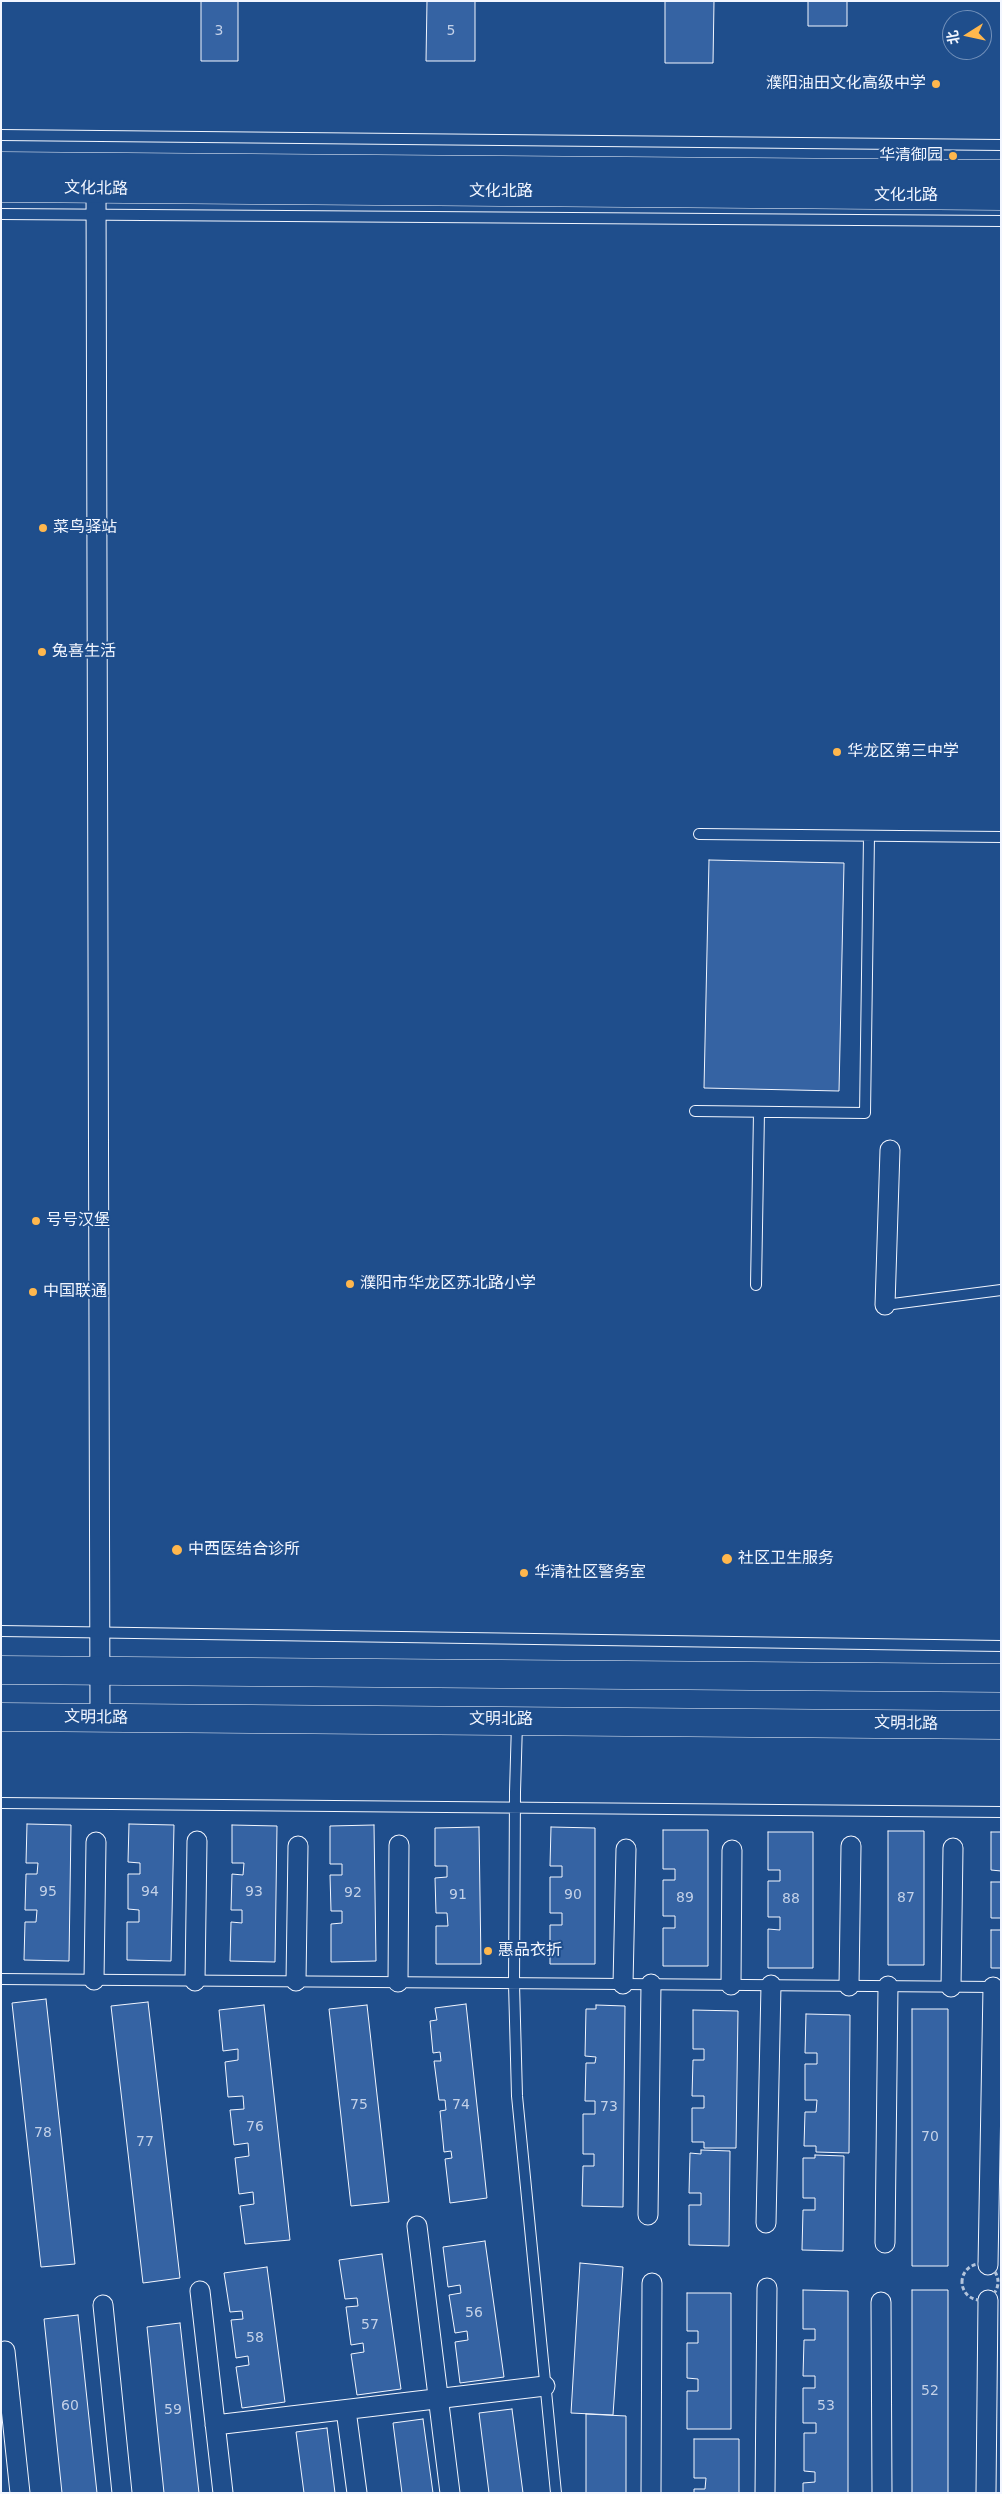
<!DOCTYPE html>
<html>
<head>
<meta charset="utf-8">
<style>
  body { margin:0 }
  #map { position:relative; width:1002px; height:2494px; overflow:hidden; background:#1f4e8c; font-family:"DejaVu Sans","Noto Sans SC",sans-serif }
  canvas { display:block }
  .frame { position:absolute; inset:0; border:2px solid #f2f6ff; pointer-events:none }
  .north { position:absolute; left:942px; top:10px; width:50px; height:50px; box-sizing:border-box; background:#1f4e8c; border:1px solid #7391ba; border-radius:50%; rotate:260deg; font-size:14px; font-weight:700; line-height:20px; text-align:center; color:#f2f6ff }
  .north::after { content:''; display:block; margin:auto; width:18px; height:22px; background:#ffb74d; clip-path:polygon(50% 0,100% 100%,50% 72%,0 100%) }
</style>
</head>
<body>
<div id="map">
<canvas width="1002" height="2494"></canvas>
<div class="frame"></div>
<div class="north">北</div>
</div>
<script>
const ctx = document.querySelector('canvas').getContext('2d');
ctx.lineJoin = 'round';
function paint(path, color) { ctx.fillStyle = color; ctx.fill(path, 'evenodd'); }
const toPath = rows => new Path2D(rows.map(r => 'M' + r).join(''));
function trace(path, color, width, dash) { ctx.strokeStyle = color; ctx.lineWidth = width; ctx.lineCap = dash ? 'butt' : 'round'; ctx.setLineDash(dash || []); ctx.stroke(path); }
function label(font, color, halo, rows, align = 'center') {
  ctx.font = font + ' "DejaVu Sans","Noto Sans SC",sans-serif'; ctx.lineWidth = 4; ctx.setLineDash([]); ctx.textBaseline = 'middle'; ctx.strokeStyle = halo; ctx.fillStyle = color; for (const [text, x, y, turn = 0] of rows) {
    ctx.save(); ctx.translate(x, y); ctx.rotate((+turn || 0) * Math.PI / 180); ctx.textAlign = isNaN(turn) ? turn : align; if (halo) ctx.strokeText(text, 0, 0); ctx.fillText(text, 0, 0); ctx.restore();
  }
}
const building = toPath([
  [201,1,238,1,238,61,201,61,201,1],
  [427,1,475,1,475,61,426,61,427,1],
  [665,1,714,1,713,63,665,63,665,1],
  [808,1,847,1,847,26,808,26,808,1],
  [709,860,844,863,839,1091,704,1088,709,860],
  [27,1824,71,1825,69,1961,24,1960,25,1922,36,1922,37,1910,25,1910,26,1874,37,1874,38,1863,26,1863,27,1824],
  [129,1824,174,1825,171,1961,127,1960,127,1922,139,1922,139,1910,128,1909,128,1874,140,1874,140,1863,128,1862,129,1824],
  [232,1825,277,1826,275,1962,230,1961,231,1922,242,1923,242,1910,231,1910,232,1874,243,1875,244,1863,232,1863,232,1825],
  [374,1825,376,1961,331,1962,331,1924,342,1923,342,1911,331,1911,330,1875,342,1875,342,1864,330,1864,330,1826,374,1825],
  [479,1827,481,1964,436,1964,436,1926,448,1926,447,1913,436,1913,435,1878,447,1877,447,1866,435,1866,435,1828,479,1827],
  [551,1827,595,1828,595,1964,550,1964,550,1925,562,1925,562,1913,550,1913,550,1877,562,1877,562,1866,550,1866,551,1827],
  [663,1830,708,1830,708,1966,663,1966,663,1928,675,1928,675,1916,663,1916,663,1880,675,1880,675,1869,663,1869,663,1830],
  [888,1831,924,1831,924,1965,888,1965,888,1831],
  [768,1832,813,1832,813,1968,768,1968,768,1929,780,1930,780,1917,768,1917,768,1881,780,1881,780,1870,768,1870,768,1832],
  [991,1832,1001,1832,1001,1871,991,1870,991,1832],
  [991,1882,1001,1882,1001,1918,991,1918,991,1882],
  [991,1930,1001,1930,1001,1968,991,1968,991,1930],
  [46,1999,75,2264,41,2267,12,2003,46,1999],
  [148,2002,180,2278,143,2283,111,2006,148,2002],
  [466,2004,487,2198,450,2203,445,2159,452,2158,451,2151,444,2152,440,2111,446,2110,445,2100,439,2100,434,2061,441,2061,440,2052,433,2053,430,2021,437,2020,435,2008,466,2004],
  [264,2005,290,2240,245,2244,240,2206,254,2204,253,2192,239,2194,235,2158,249,2156,248,2143,234,2145,230,2110,244,2109,243,2096,228,2097,225,2062,238,2060,238,2049,223,2051,219,2010,264,2005],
  [367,2005,389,2202,351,2206,329,2009,367,2005],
  [596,2005,625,2006,623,2207,582,2206,583,2166,594,2166,594,2154,583,2154,583,2114,595,2114,595,2101,585,2101,586,2063,595,2063,596,2057,585,2056,586,2009,596,2009,596,2005],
  [912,2009,948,2009,948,2266,912,2266,912,2009],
  [693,2010,738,2011,736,2148,704,2148,704,2142,692,2142,692,2108,704,2108,704,2096,692,2096,693,2060,704,2060,704,2049,693,2049,693,2010],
  [806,2014,850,2015,849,2153,816,2152,816,2146,804,2146,805,2112,816,2112,817,2100,805,2100,805,2064,817,2064,817,2053,805,2053,806,2014],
  [701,2150,730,2151,729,2246,689,2245,689,2205,701,2205,701,2193,689,2193,690,2153,701,2154,701,2150],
  [815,2155,844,2156,843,2251,802,2250,803,2210,815,2210,815,2198,803,2198,803,2158,815,2158,815,2155],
  [485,2241,504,2377,460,2383,455,2342,468,2340,467,2331,455,2333,449,2295,461,2293,460,2285,448,2287,443,2247,485,2241],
  [382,2254,401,2389,357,2395,351,2354,364,2352,363,2343,351,2345,346,2307,358,2306,357,2298,345,2299,339,2260,382,2254],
  [580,2263,623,2267,613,2415,571,2413,580,2263],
  [267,2267,285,2402,242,2408,236,2367,249,2365,248,2356,236,2358,231,2320,243,2319,242,2311,230,2312,224,2273,267,2267],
  [803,2290,848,2291,848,2493,803,2493,803,2483,815,2482,815,2472,804,2471,804,2433,816,2433,816,2423,803,2423,803,2388,815,2388,815,2376,803,2376,804,2340,815,2340,815,2329,803,2329,803,2290],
  [912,2290,948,2290,948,2493,912,2493,912,2290],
  [687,2293,731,2293,731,2429,687,2429,687,2391,698,2391,698,2379,687,2378,687,2343,698,2343,698,2331,687,2331,687,2293],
  [78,2315,97,2493,62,2493,44,2319,78,2315],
  [180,2323,199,2493,164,2493,147,2327,180,2323],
  [512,2409,523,2493,489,2493,479,2413,512,2409],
  [586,2414,626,2416,626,2493,586,2493,586,2414],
  [423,2419,433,2493,402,2493,393,2423,423,2419],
  [327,2428,335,2493,304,2493,296,2432,327,2428],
  [694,2439,739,2439,739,2493,694,2493,694,2489,705,2489,706,2478,694,2478,694,2439]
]);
paint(building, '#3563a3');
trace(building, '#f2f6ff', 1);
const lane = toPath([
  [1,135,1001,145],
  [1,214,1001,221],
  [699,834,1001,837],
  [695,1111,865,1113,869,836],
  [756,1285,759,1112],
  [885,1305,1001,1290],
  [1,1631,1001,1646],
  [517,1723,515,1792,514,1984,517,2096,556,2493],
  [1,1803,1001,1812],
  [1,1979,995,1987]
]);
const street = toPath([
  [96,189,100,1718],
  [885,1305,890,1150],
  [94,1980,96,1842],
  [195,1981,197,1841],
  [296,1981,298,1846],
  [398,1982,399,1845],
  [623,1984,626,1849],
  [731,1985,732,1850],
  [849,1986,851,1846],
  [951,1987,953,1848],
  [648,2215,651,1984],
  [766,2223,771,1985],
  [417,2226,450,2493],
  [885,2243,888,1986],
  [988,2265,993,1987],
  [200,2291,223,2493],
  [881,2302,882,2493],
  [103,2305,122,2493],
  [5,2351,20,2493],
  [346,2410,357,2493],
  [215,2425,545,2386],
  [651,2493,652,2283],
  [765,2493,767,2288],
  [986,2493,988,2300]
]);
const secondary = toPath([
  [1,166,1001,174],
  [1,188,1001,196],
  [1,1670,1001,1678],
  [1,1717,1001,1725]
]);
trace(lane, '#f2f6ff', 12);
trace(street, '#f2f6ff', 21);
trace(secondary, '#f2f6ff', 29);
trace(toPath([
  '962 2282a18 18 0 1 1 36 0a18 18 0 1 1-36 0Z'
]), '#b3c4dc', 3, [4, 2.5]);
trace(lane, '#1f4e8c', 10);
trace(street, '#1f4e8c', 19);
trace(secondary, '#1f4e8c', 28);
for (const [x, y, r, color] of [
  [936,84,5,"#ffb74d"],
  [953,156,5,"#ffb74d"],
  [43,528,5,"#ffb74d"],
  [42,652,5,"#ffb74d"],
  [837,752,5,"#ffb74d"],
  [36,1221,5,"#ffb74d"],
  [350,1284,5,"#ffb74d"],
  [33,1292,5,"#ffb74d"],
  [177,1550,6,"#ffb74d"],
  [727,1559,6,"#ffb74d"],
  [524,1573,5,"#ffb74d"],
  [488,1951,5,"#ffb74d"]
]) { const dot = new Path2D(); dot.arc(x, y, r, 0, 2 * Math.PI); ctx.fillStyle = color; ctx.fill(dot); trace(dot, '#1f4e8c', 2); }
label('14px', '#c3d1e8', null, [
  ["3",219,31],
  ["5",451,31],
  ["95",48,1892],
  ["94",150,1892],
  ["93",254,1892],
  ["92",353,1893],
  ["91",458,1895],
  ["90",573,1895],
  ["89",685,1898],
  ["87",906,1898],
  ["88",791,1899],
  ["75",359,2105],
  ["74",461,2105],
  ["73",609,2107],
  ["76",255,2127],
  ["78",43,2133],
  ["70",930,2137],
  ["77",145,2142],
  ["56",474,2313],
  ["57",370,2325],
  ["58",255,2338],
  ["52",930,2391],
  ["60",70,2406],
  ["53",826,2406],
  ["59",173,2410]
]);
label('16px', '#f2f6ff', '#1f4e8c', [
  ["濮阳油田文化高级中学",926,84,"right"],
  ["华清御园",943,156,"right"],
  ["菜鸟驿站",53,528],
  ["兔喜生活",52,652],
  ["华龙区第三中学",847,752],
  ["号号汉堡",46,1221],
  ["濮阳市华龙区苏北路小学",360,1284],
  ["中国联通",43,1292],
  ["中西医结合诊所",188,1550],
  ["社区卫生服务",738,1559],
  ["华清社区警务室",534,1573],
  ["惠品衣折",498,1951]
], 'left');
label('16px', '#f2f6ff', '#1f4e8c', [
  ["文化北路",96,189,1],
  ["文化北路",501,192],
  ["文化北路",906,196],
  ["文明北路",96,1718,1],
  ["文明北路",501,1720],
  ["文明北路",906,1724,1]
]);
</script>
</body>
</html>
